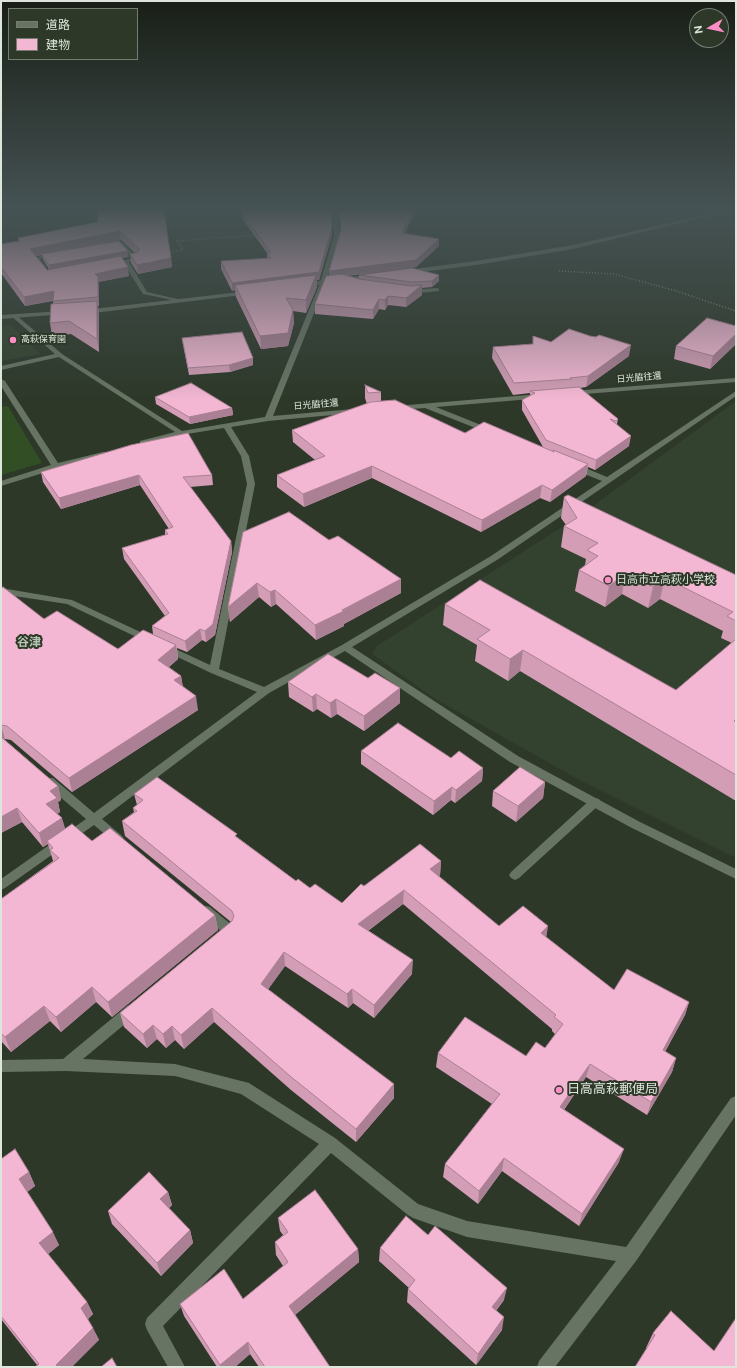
<!DOCTYPE html>
<html>
<head>
<meta charset="utf-8">
<style>
  body { margin:0 }
  #map { position:relative; width:737px; height:1368px; overflow:hidden; background:#2d3829; font-family:"DM Sans","Noto Sans JP",sans-serif }
  canvas { display:block }
  .frame { position:absolute; inset:0; border:2px solid #dee5db; pointer-events:none }
  .legend { position:absolute; left:8px; top:8px; width:130px; height:52px; box-sizing:border-box; background:#2d3829; border:1px solid #747d70; margin:0; padding:5px 7px; list-style:none; font-size:12px; color:#dee5db }
  .legend li { display:flex; align-items:center; gap:8px; height:20px }
  .legend b { width:20px; border:1px solid #747d70 }
  .north { position:absolute; left:689px; top:8px; width:40px; height:40px; box-sizing:border-box; background:#2d3829; border:1px solid #747d70; border-radius:50%; rotate:261deg; font-size:11px; font-weight:700; line-height:16px; text-align:center; color:#dee5db }
  .north::after { content:''; display:block; margin:auto; width:14px; height:18px; background:#fb8fc5; clip-path:polygon(50% 0,100% 100%,50% 72%,0 100%) }
</style>
</head>
<body>
<div id="map">
<canvas width="737" height="1368"></canvas>
<div class="frame"></div>
<ul class="legend">
<li><b style="height:5px;background:#687463"></b>道路</li>
<li><b style="height:11px;background:#f4b7d3"></b>建物</li>
</ul>
<div class="north">N</div>
</div>
<script>
const ctx = document.querySelector('canvas').getContext('2d');
ctx.lineJoin = 'round';
function paint(path, color) { ctx.fillStyle = color; ctx.fill(path, 'evenodd'); }
const toPath = rows => new Path2D(rows.map(r => 'M' + r).join(''));
function trace(path, color, width, dash) { ctx.strokeStyle = color; ctx.lineWidth = width; ctx.lineCap = dash ? 'butt' : 'round'; ctx.setLineDash(dash || []); ctx.stroke(path); }
function label(font, color, halo, rows, align = 'center') {
  ctx.font = font + ' "DM Sans","Noto Sans JP",sans-serif'; ctx.lineWidth = 4; ctx.setLineDash([]); ctx.textBaseline = 'middle'; ctx.strokeStyle = halo; ctx.fillStyle = color; for (const [text, x, y, turn = 0] of rows) {
    ctx.save(); ctx.translate(x, y); ctx.rotate((+turn || 0) * Math.PI / 180); ctx.textAlign = isNaN(turn) ? turn : align; if (halo) ctx.strokeText(text, 0, 0); ctx.fillText(text, 0, 0); ctx.restore();
  }
}
paint(toPath([
  [11,325,40,354,1,361,1,326],
  [736,401,736,858,578,779,434,698,372,654,377,646,582,514]
]), '#33422e');
paint(toPath([
  [8,406,42,463,1,475,1,407]
]), '#324e25');
trace(toPath([
  [167,253,183,250,177,241,256,235],
  [559,271,614,274,673,290,736,311]
]), '#858e81', 1.5, [1, 2]);
paint(toPath([
  [437,288,439,289,439,291,409,294,406,292,409,290,437,288],
  [595,798,599,799,601,802,599,805,519,878,515,880,511,878,509,875,511,872,591,799,595,798]
]), '#687463');
paint(toPath([
  [336,211,341,211,338,219,340,235,326,283,273,416,354,409,358,411,354,413,268,421,231,427,249,456,255,484,219,669,264,687,342,645,491,556,602,481,572,469,572,465,578,465,607,477,736,391,736,396,497,560,352,647,518,756,640,822,736,869,736,879,632,828,510,762,345,651,269,693,102,819,122,836,124,839,122,842,118,843,114,842,94,825,5,888,1,890,1,879,86,819,45,784,44,781,45,778,53,778,94,813,257,692,211,673,163,650,161,648,163,646,169,646,210,665,247,484,241,456,224,428,181,435,143,445,140,445,140,441,175,432,59,357,1,370,1,366,55,354,11,316,16,315,62,354,182,431,265,417,320,283,334,235,332,219,336,211],
  [121,241,139,259,129,262,147,292,182,300,182,302,143,294,122,261,132,258,120,245,109,247,106,245,121,241],
  [55,253,58,255,57,256,40,259,47,268,44,270,33,258,55,253],
  [736,378,736,382,572,395,568,393,572,391,736,378],
  [1,379,5,381,58,463,103,452,106,452,106,456,59,468,1,486,1,481,51,465,1,386,1,379],
  [540,394,543,394,543,398,436,407,491,429,491,433,488,433,425,408,396,410,392,408,396,406,540,394],
  [1,588,72,600,153,638,155,640,153,642,147,642,67,604,1,594,1,588],
  [206,906,210,907,233,926,235,930,227,939,223,940,219,939,217,935,220,930,202,915,200,911,202,907,206,906],
  [132,1004,137,1006,139,1010,137,1014,83,1059,175,1064,249,1083,335,1138,418,1204,467,1221,626,1247,731,1098,736,1096,736,1115,636,1261,555,1367,537,1367,539,1361,616,1261,467,1237,413,1218,408,1215,331,1153,163,1326,185,1367,168,1367,147,1330,145,1324,147,1318,319,1144,241,1094,175,1076,66,1071,1,1072,1,1060,63,1059,127,1006,132,1004]
]), '#687463');
paint(toPath([
  [722,211,730,211,573,249,476,265,406,274,403,272,406,270,476,261,573,245,722,211],
  [373,274,375,275,375,277,303,287,300,285,303,283,373,274],
  [248,291,250,292,250,294,85,314,82,312,85,310,248,291],
  [63,311,66,313,65,314,1,319,1,315,63,311]
]), '#687463');
paint(toPath([
  [98,211,171,258,172,267,138,274,131,263,130,254,135,253,121,240,95,245,129,257,122,258,129,276,98,282,99,286,99,306,98,306,99,313,99,352,71,334,52,336,50,323,53,304,53,301,25,306,1,273,1,244,18,241,18,238,98,222],
  [42,255,43,260,49,269,47,270,36,256],
  [340,211,415,211,414,213,405,233,439,246,416,267,348,276,359,279,359,275,439,275,439,281,432,287,422,288,422,295,406,307,388,305,385,310,379,309,373,319,315,314,315,304,329,276,341,230,340,219],
  [242,213,331,218,332,235,319,280,317,280,317,287,306,313,293,311,294,323,288,346,261,349,236,297,235,290,232,291,221,269,221,261,267,259,267,253,243,220],
  [736,326,736,344,710,369,674,359,676,346],
  [533,336,551,342,629,356,586,387,580,388,618,419,617,424,629,446,595,470,588,467,586,476,550,502,540,498,481,532,372,478,304,507,277,487,277,475,315,460,293,442,292,430,367,404,365,398,365,385,381,392,381,402,465,433,543,447,522,410,522,400,530,396,530,393,513,395,492,358,493,347,533,344],
  [182,338,253,358,253,365,230,372,189,375],
  [155,397,232,408,233,415,190,424,156,404],
  [41,472,212,475,213,485,190,487,231,541,232,552,215,635,206,642,202,640,187,652,177,648,178,659,169,667,181,676,183,687,198,710,72,792,11,740,5,739,4,739,58,786,61,800,58,802,60,812,57,814,65,829,92,841,215,915,218,930,112,1017,96,1002,61,1032,50,1021,11,1052,1,1041,1,899,53,861,48,844,43,847,22,822,1,833,1,588,44,619,118,649,153,634,152,626,165,616,124,559,122,548,165,535,165,530,169,529,140,485,61,509,43,482],
  [564,497,736,575,736,801,520,671,508,681,475,661,477,645,443,625,445,604,676,690,732,643,721,638,723,631,660,599,648,608,622,594,605,607,575,591,579,570,585,565,586,559,561,547,564,526,566,525,561,518],
  [243,532,329,540,401,579,401,593,344,624,344,626,316,640,276,604,271,607,259,597,230,622,228,607],
  [368,678,400,688,400,703,364,731,337,714,331,718,317,709,313,712,289,697,288,682],
  [361,751,451,758,483,768,482,781,455,803,451,800,433,815,361,764],
  [545,782,543,798,516,822,492,806,493,791],
  [134,794,237,837,296,881,342,903,364,886,441,861,440,875,439,876,499,926,546,937,614,990,689,1002,685,1015,665,1052,676,1058,672,1072,647,1115,586,1077,564,1110,619,1162,579,1226,502,1171,478,1204,443,1177,445,1164,492,1104,436,1067,438,1053,526,1056,545,1048,555,1034,552,1031,552,1029,403,904,368,931,412,974,374,1018,353,1003,348,1008,285,966,268,989,394,1098,356,1142,291,1090,214,1022,184,1049,175,1040,166,1048,157,1039,147,1048,124,1027,120,1013,231,922,125,836,122,821,134,812,133,808,137,805],
  [1,1159,29,1172,35,1186,27,1192,59,1245,48,1254,87,1302,93,1314,88,1319,99,1340,37,1365,1,1319],
  [168,1192,172,1205,169,1208,190,1230,193,1243,161,1276,112,1224,108,1211],
  [278,1218,358,1249,359,1262,295,1315,330,1367,259,1367,250,1354,235,1367,217,1367,184,1316,180,1304,243,1299,283,1266,276,1255,275,1242,283,1235,280,1231],
  [380,1248,504,1300,496,1311,502,1330,476,1365,407,1302,408,1289,409,1288,379,1261],
  [653,1333,714,1351,736,1367,647,1348,646,1348]
]), '#d29db5');
paint(toPath([
  [331,211,335,211,331,218],
  [413,211,415,211,414,213,402,240,402,233],
  [332,228,332,235,319,280,317,280,317,287,306,313,306,300,235,285,235,290,232,291,232,283],
  [120,231,121,240,42,255,41,254,42,255,32,257,30,249],
  [439,239,439,246,416,267,329,278,329,271],
  [128,251,129,257,51,271,49,265],
  [171,258,172,267,138,274,137,265],
  [128,267,129,276,98,282,99,286,99,306,95,274],
  [439,275,439,281,432,287,432,281],
  [422,285,422,295,406,307,406,298],
  [54,291,55,300,25,306,24,297],
  [388,296,388,305,385,310,385,300],
  [379,299,379,309,373,319,373,310],
  [97,301,99,313,99,352,97,339],
  [293,310,294,323,288,346,261,349,260,336],
  [736,334,736,344,710,369,713,356],
  [631,345,629,356,586,387,588,376],
  [253,358,253,365,230,372,229,365],
  [232,408,233,415,190,424,189,417],
  [631,436,629,446,595,470,596,460],
  [588,464,586,476,550,502,552,490],
  [372,466,372,478,304,507,303,494],
  [139,475,140,485,61,509,59,498],
  [542,485,540,498,481,532,482,520],
  [231,541,232,552,215,635,206,642,205,631],
  [626,573,622,594,605,607,609,586],
  [665,578,660,599,648,608,653,587],
  [401,579,401,593,344,624,344,626,316,640,315,625],
  [257,583,259,597,230,622,228,607],
  [275,590,276,604,271,607,270,592],
  [200,629,202,640,187,652,185,641],
  [176,645,178,659,161,674,158,660],
  [523,650,520,671,508,681,510,659],
  [181,676,183,690,174,680],
  [400,688,400,703,364,731,364,716],
  [316,694,317,709,313,712,312,697],
  [196,696,198,710,72,792,69,778],
  [336,699,337,714,331,718,330,703],
  [1,725,5,739,1,741],
  [483,768,482,781,455,803,456,790],
  [545,782,543,798,516,822,518,806],
  [58,786,61,800,58,802,60,812,50,818,46,804,50,791],
  [452,787,451,800,433,815,434,801],
  [17,808,22,822,1,833,1,817],
  [62,818,66,831,47,841,48,844,43,847,39,833],
  [441,861,440,875,429,884,430,869],
  [404,890,403,904,358,938,358,924],
  [215,915,218,930,112,1017,108,1002],
  [548,926,546,940,541,933],
  [284,952,285,966,262,998,261,984],
  [413,960,412,974,374,1018,374,1005],
  [92,987,96,1002,61,1032,56,1017],
  [352,989,353,1003,348,1008,347,994],
  [689,1002,685,1015,658,1064,663,1050],
  [44,1006,50,1021,11,1052,5,1037],
  [212,1008,214,1022,184,1049,181,1035],
  [153,1025,157,1039,147,1048,143,1034],
  [172,1026,175,1040,166,1048,163,1034],
  [676,1058,672,1072,647,1115,651,1102],
  [590,1064,586,1077,557,1120,560,1107],
  [394,1084,394,1098,356,1142,356,1129],
  [624,1149,619,1162,579,1226,582,1214],
  [504,1158,502,1171,478,1204,479,1191],
  [29,1172,35,1186,26,1193,19,1179],
  [168,1192,172,1205,164,1213,160,1199],
  [190,1230,193,1243,161,1276,157,1263],
  [53,1232,59,1245,45,1257,39,1243],
  [358,1249,359,1262,290,1319,289,1306],
  [507,1288,504,1300,489,1320,492,1307],
  [87,1302,93,1314,86,1320,81,1308],
  [504,1317,502,1330,476,1365,478,1354],
  [93,1328,99,1340,72,1367,58,1367,56,1365],
  [248,1342,250,1354,235,1367,220,1367,220,1365]
]), '#ab8094');
const building = toPath([
  [98,211,164,211,171,258,137,265,130,254,138,252,139,249,120,231,30,249,47,270,121,256,128,267,95,274,98,277,98,297,53,301,54,291,24,297,1,267,1,244,20,241,18,238,98,222,98,211],
  [242,211,331,211,331,212,332,228,319,272,232,283,221,261,271,258,267,253,271,253,242,213,242,211],
  [340,211,413,211,402,233,439,239,416,260,329,271,341,229,339,212,340,211],
  [119,241,128,251,49,265,41,254,119,241],
  [412,268,439,275,432,281,411,282,359,275,412,268],
  [342,274,359,279,411,286,422,285,406,298,388,296,385,300,379,299,373,310,315,304,326,276,342,274],
  [316,275,306,300,286,298,293,310,288,333,260,336,235,285,316,275],
  [97,301,97,339,69,321,50,323,51,304,97,301],
  [707,318,736,326,736,334,713,356,676,346,707,318],
  [569,329,590,336,596,337,599,335,631,345,588,376,570,378,572,379,514,383,493,347,533,344,533,336,551,342,569,329],
  [242,332,253,358,229,365,188,368,182,338,242,332],
  [191,383,232,408,189,417,155,397,191,383],
  [365,385,381,392,368,393,365,385],
  [579,387,618,419,616,421,610,419,631,436,596,460,546,440,522,400,535,393,530,391,579,387],
  [395,400,465,433,484,422,554,452,553,450,588,464,552,490,542,485,482,520,372,466,303,494,277,475,325,456,292,430,371,402,395,400],
  [188,433,212,475,183,477,231,541,213,624,205,631,200,629,185,641,152,626,169,613,122,548,168,534,165,530,173,527,139,475,59,498,41,472,131,445,188,433],
  [568,495,736,575,736,621,727,616,733,612,665,578,653,587,626,573,609,586,579,570,598,556,587,550,598,543,564,526,577,518,564,497,568,495],
  [289,512,329,540,338,536,401,579,342,610,344,611,315,625,275,590,270,592,257,583,228,607,243,532,289,512],
  [480,580,676,690,736,639,736,719,734,721,736,722,736,775,523,650,510,659,477,639,490,630,445,604,480,580],
  [3,587,44,619,57,611,118,649,143,630,176,645,158,660,181,676,174,680,196,696,69,778,7,726,1,725,1,588,3,587],
  [328,654,368,678,375,673,400,688,364,716,336,699,330,703,316,694,312,697,288,682,328,654],
  [398,723,451,758,459,751,483,768,456,790,452,787,434,801,361,751,398,723],
  [1,737,58,786,50,791,57,798,46,804,62,818,39,833,17,808,1,817,1,737],
  [520,767,545,782,518,806,493,791,520,767],
  [157,777,237,834,235,836,296,881,298,879,310,888,315,884,342,903,361,884,364,886,420,844,441,861,430,869,499,926,523,906,548,926,541,933,614,990,627,969,689,1002,663,1050,676,1058,651,1102,590,1064,560,1107,624,1149,582,1214,504,1158,479,1191,445,1164,500,1094,438,1053,465,1017,526,1056,536,1042,545,1048,563,1024,554,1017,556,1015,404,890,358,924,413,960,374,1005,352,989,347,994,284,952,261,984,394,1084,356,1129,290,1076,212,1008,181,1035,172,1026,163,1034,153,1025,143,1034,120,1013,232,921,234,916,232,911,122,821,137,811,133,808,143,800,134,794,157,777],
  [72,824,92,841,110,828,215,915,108,1002,92,987,56,1017,44,1006,5,1037,1,1033,1,899,59,858,50,850,53,848,47,841,72,824],
  [15,1149,29,1172,19,1179,53,1232,39,1243,87,1302,81,1308,93,1328,56,1365,58,1367,35,1367,39,1364,1,1316,1,1159,15,1149],
  [149,1172,168,1192,160,1199,190,1230,157,1263,108,1211,149,1172],
  [315,1190,358,1249,289,1306,330,1367,265,1367,248,1342,220,1365,180,1304,224,1269,243,1299,288,1262,275,1242,288,1232,278,1218,315,1190],
  [406,1216,428,1235,435,1226,507,1288,492,1307,504,1317,478,1354,408,1289,415,1280,380,1248,406,1216],
  [671,1311,714,1351,736,1318,736,1367,635,1367,655,1335,653,1333,671,1311],
  [112,1358,117,1367,101,1367,112,1358]
]);
paint(building, '#f4b7d3');
trace(building, '#ab8094', 1);
const sky = ctx.createLinearGradient(0, 0, 0, 402);
sky.addColorStop(0, '#191f17');
sky.addColorStop(0.52, '#465354');
sky.addColorStop(1, '#46535400');
ctx.fillStyle = sky;
ctx.fillRect(0, 0, 737, 402);
for (const [x, y, r, color] of [
  [13,340,4,"#fb8fc5"],
  [608,580,4,"#fb8fc5"],
  [559,1090,4,"#fb8fc5"]
]) { const dot = new Path2D(); dot.arc(x, y, r, 0, 2 * Math.PI); ctx.fillStyle = color; ctx.fill(dot); trace(dot, '#2d3829', 1.5); }
label('9px', '#dee5db', '#2d3829', [
  ["高萩保育園",21,340]
], 'left');
label('9px', '#dee5db', '#2d3829', [
  ["日光脇往還",639,378,-5],
  ["日光脇往還",316,405,-5]
]);
label('11px', '#dee5db', '#2d3829', [
  ["日高市立高萩小学校",616,580]
], 'left');
label('bold 12px', '#b6c3b1', '#2d3829', [
  ["谷津",29,643]
]);
label('13px', '#dee5db', '#2d3829', [
  ["日高高萩郵便局",567,1090]
], 'left');
</script>
</body>
</html>
